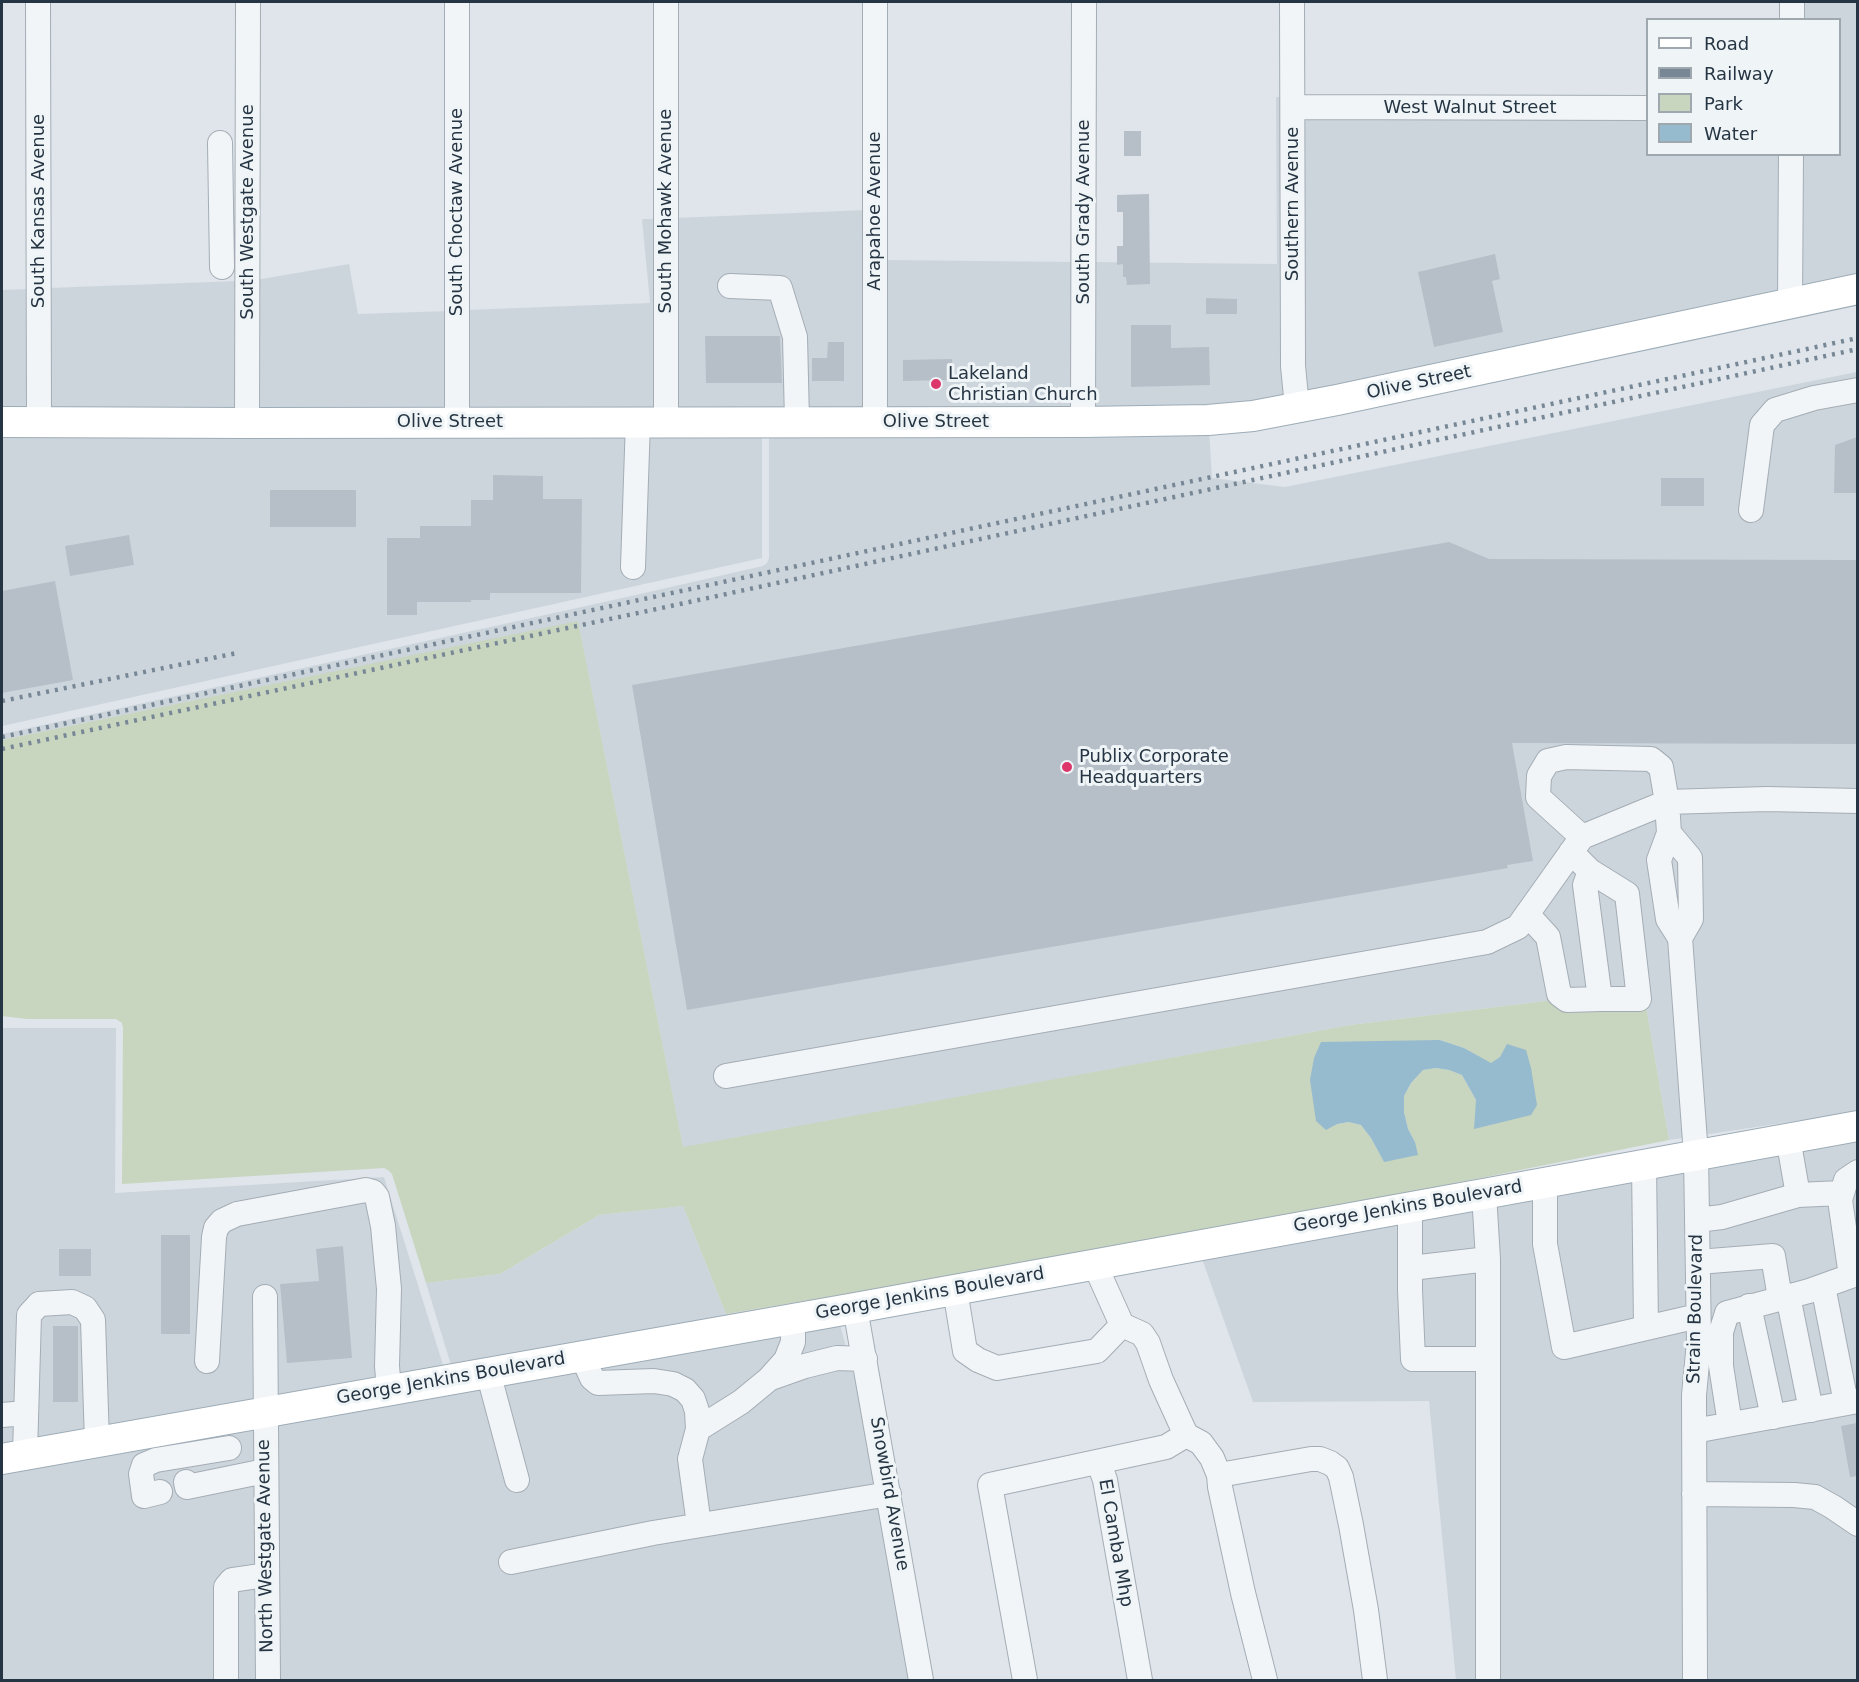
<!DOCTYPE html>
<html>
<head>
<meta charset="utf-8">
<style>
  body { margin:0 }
  #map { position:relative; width:1859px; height:1682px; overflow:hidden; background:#dfe5ea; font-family:"DejaVu Sans",sans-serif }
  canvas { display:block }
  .frame { position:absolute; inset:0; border:3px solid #263543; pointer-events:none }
  .legend { position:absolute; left:1646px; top:18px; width:195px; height:138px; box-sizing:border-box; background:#eff4f7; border:2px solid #9fa8af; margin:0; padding:8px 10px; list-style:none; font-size:18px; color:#263543 }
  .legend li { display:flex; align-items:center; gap:12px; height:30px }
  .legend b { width:30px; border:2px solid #9fa8af }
</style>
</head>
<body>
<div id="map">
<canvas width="1859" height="1682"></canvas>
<div class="frame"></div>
<ul class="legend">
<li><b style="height:8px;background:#fff"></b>Road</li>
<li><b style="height:8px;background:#778795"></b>Railway</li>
<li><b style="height:16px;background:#c8d5bf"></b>Park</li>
<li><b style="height:16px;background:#96bace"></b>Water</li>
</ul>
</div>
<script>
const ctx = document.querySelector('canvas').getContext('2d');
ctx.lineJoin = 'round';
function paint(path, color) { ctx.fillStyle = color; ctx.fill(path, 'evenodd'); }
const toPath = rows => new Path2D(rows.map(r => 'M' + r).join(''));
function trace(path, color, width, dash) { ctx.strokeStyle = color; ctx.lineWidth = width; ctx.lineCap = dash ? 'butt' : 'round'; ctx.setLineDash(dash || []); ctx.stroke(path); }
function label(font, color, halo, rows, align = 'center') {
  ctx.font = font + ' "DejaVu Sans",sans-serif'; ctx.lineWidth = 6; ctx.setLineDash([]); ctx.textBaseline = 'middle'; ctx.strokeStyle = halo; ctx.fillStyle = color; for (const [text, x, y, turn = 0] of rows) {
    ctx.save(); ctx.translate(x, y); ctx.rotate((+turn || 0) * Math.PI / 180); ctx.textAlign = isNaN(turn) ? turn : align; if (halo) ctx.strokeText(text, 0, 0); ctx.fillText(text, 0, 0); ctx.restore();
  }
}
paint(toPath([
  [1801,2,1857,2,1857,273,1799,286,1800,155,1840,154,1840,20,1801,19],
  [1276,97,1284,97,1287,396,1232,408,1092,412,1093,262,1277,264],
  [1302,117,1647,118,1648,154,1782,155,1782,290,1305,392],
  [866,210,866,411,675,411,675,218],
  [642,219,657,219,657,411,466,412,466,310,650,303],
  [884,260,1075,262,1074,412,884,411],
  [349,264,358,314,448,311,448,412,256,413,256,280],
  [239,281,238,413,48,411,48,288],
  [30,289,30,411,2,412,2,290],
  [1857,372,1857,1112,1669,1140,1643,989,1351,1025,683,1148,578,622,2,740,2,734,627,597,763,566,767,563,769,558,769,435,1209,430,1212,478,1285,487],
  [2,434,762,438,762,558,2,726],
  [2,1028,116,1028,115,1193,384,1177,444,1368,2,1446],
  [1857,1136,1857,1680,1704,1680,1705,1163],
  [1688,1166,1686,1680,1456,1680,1429,1401,1253,1402,1201,1256],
  [683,1206,726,1314,833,1297,451,1365,426,1283,500,1274,599,1215],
  [839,1321,867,1424,878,1486,652,1523,501,1553,504,1573,655,1543,882,1505,912,1680,276,1680,274,1420],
  [256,1423,259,1680,2,1680,2,1469]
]), '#cdd5dc');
paint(toPath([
  [578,621,683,1147,1351,1025,1643,989,1669,1140,1193,1236,726,1314,683,1206,599,1215,500,1274,426,1283,392,1174,388,1170,384,1168,122,1184,123,1028,122,1023,116,1019,27,1019,2,1016,2,740],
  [1440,1040,1464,1048,1491,1064,1500,1057,1476,1100,1462,1075,1449,1070,1436,1068,1423,1070,1411,1083,1404,1096,1404,1112,1408,1129,1415,1142,1384,1162,1371,1138,1361,1125,1350,1122,1337,1124]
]), '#c8d5bf');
paint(toPath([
  [1440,1040,1464,1048,1491,1063,1500,1057,1507,1044,1526,1050,1531,1068,1537,1105,1531,1115,1474,1129,1476,1100,1462,1075,1449,1070,1436,1068,1423,1070,1411,1083,1404,1096,1404,1112,1408,1129,1415,1142,1418,1155,1384,1162,1371,1138,1361,1125,1349,1122,1337,1124,1326,1130,1316,1121,1310,1080,1314,1058,1321,1042]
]), '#96bace');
paint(toPath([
  [1124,131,1141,131,1141,156,1124,156],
  [1149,194,1150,284,1127,285,1126,277,1123,277,1123,264,1117,265,1117,246,1123,246,1123,212,1117,212,1117,195],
  [1495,254,1500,279,1492,281,1503,332,1434,347,1418,272],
  [1206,298,1237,299,1237,314,1206,314],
  [1131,325,1171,325,1171,348,1209,347,1210,385,1131,387],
  [705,336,780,336,782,383,706,383],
  [828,342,844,342,844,381,812,381,812,358,827,358],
  [952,359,953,380,903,381,903,360],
  [1857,437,1857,493,1834,493,1835,445],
  [493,475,543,476,543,499,582,499,581,593,490,593,490,600,471,600,471,602,417,602,417,615,387,615,387,538,420,538,420,526,471,526,471,500,493,500],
  [1661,478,1704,478,1704,506,1661,506],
  [270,490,356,490,356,527,270,527],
  [129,535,134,565,70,576,65,546],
  [1449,542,1489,559,1857,560,1857,744,1512,743,1533,861,1507,865,1508,868,687,1010,632,685],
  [55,581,73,680,2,693,2,591],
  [161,1235,190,1235,190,1334,161,1334],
  [343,1246,352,1358,287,1363,280,1284,319,1281,316,1249],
  [59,1249,91,1249,91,1276,59,1276],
  [53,1326,78,1326,78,1402,53,1402],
  [1857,1423,1857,1476,1850,1477,1841,1426]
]), '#b6bfc8');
const minor = toPath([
  [38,2,39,421],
  [666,2,666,421],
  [1292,2,1293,366,1297,407],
  [1792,20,1792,2],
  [1293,107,1648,108],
  [220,143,222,267],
  [730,286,780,288,795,337,797,421],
  [1790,303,1791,154],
  [875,421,875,2],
  [457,422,457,2],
  [1083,422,1084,2],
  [247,423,248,2],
  [1751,510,1762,425,1775,410,1814,398,1858,390],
  [633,567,638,421],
  [1669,833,1690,858,1691,919,1680,938],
  [1582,837,1538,797,1539,776,1548,761,1566,757,1651,759,1661,767,1667,802,1669,833,1659,860,1668,919,1680,938,1696,1155,1699,1342,1694,1395,1695,1680],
  [1571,852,1590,871,1627,894,1639,999,1600,999,1585,885,1590,871],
  [1527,914,1548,937,1559,994,1567,1000,1600,999],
  [726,1076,1487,942,1518,927,1582,837,1667,802,1767,799,1858,801],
  [1788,1138,1798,1195,1841,1193],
  [1644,1164,1646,1327],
  [1545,1182,1545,1244,1564,1347,1698,1316],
  [1484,1194,1488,1259,1488,1680],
  [1410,1207,1410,1290,1413,1359,1488,1359],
  [1697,1220,1722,1217,1798,1195],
  [1698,1262,1773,1256,1780,1298],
  [1095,1265,1122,1325,1142,1334,1148,1343,1161,1380,1186,1435,1201,1443,1212,1458,1219,1475,1220,1487,1243,1593,1265,1680],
  [1411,1268,1488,1259],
  [1823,1286,1846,1403],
  [955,1290,965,1351,978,1360,997,1368,1097,1351,1122,1325],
  [1788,1296,1811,1410],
  [265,1297,268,1680],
  [1749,1306,1773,1417],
  [855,1308,921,1680],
  [582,1356,592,1378,598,1383,654,1381,673,1384,685,1390,693,1399,697,1411,698,1429],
  [207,1361,214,1237,216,1228,222,1221,237,1214,366,1190,373,1192,377,1197,383,1226,389,1289,387,1366,389,1390],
  [488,1372,517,1480],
  [771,1378,805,1366,837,1358,865,1359],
  [2,1415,26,1413],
  [1730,1424,1721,1366,1721,1332,1727,1313,1809,1291,1851,1276,1840,1200,1846,1180,1858,1172],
  [1694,1431,1858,1401],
  [25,1454,29,1315,39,1304,72,1302,85,1308,93,1320,97,1442],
  [1099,1463,1105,1480,1140,1680],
  [1219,1475,1311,1459,1320,1459,1330,1463,1337,1468,1341,1477,1351,1525,1366,1610,1375,1680],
  [186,1482,187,1487,265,1471],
  [160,1492,144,1496,141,1474,144,1465,156,1460,229,1448],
  [1694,1494,1794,1495,1815,1497,1833,1507,1858,1524],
  [699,1525,690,1459,698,1429,741,1402,769,1379,786,1360,793,1342,793,1319],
  [511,1562,653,1533,889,1494],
  [226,1680,226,1587,232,1580,266,1575],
  [1025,1680,990,1485,1166,1447,1186,1435]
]);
const major = toPath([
  [2,422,247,423,1083,422,1208,420,1253,416,1337,400,1858,289],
  [2,1459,855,1308,1858,1126]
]);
trace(minor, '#a4adb5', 26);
trace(major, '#9dacb7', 32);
trace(minor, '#f2f5f8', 24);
trace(major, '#fff', 30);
trace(toPath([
  [2,701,237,653],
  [2,737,1858,338],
  [2,749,694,601,1858,349]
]), '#778795', 4.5, [3, 6]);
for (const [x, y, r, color] of [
  [936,384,6,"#dc366b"],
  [1067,767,6,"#dc366b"]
]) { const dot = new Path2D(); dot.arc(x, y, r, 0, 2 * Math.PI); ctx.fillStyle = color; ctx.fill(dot); trace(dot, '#eff4f7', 2); }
label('18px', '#263543', '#eff4f7', [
  ["West Walnut Street",1470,108],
  ["Southern Avenue",1293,204,-90],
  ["South Kansas Avenue",39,211,-90],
  ["South Mohawk Avenue",666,211,-90],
  ["Arapahoe Avenue",875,211,-90],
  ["South Westgate Avenue",248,212,-90],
  ["South Choctaw Avenue",457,212,-90],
  ["South Grady Avenue",1084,212,-90],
  ["Olive Street",1419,383,-12],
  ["Olive Street",450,422],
  ["Olive Street",936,422],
  ["George Jenkins Boulevard",1408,1207,-10],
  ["George Jenkins Boulevard",930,1294,-10],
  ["Strain Boulevard",1696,1309,-89],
  ["George Jenkins Boulevard",451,1379,-10],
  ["Snowbird Avenue",889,1494,80],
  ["El Camba Mhp",1115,1543,80],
  ["North Westgate Avenue",266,1546,-91]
]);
label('18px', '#263543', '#eff4f7', [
  ["Lakeland",948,374],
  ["Christian Church",948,395],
  ["Publix Corporate",1079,757],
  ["Headquarters",1079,778]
], 'left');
</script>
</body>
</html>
